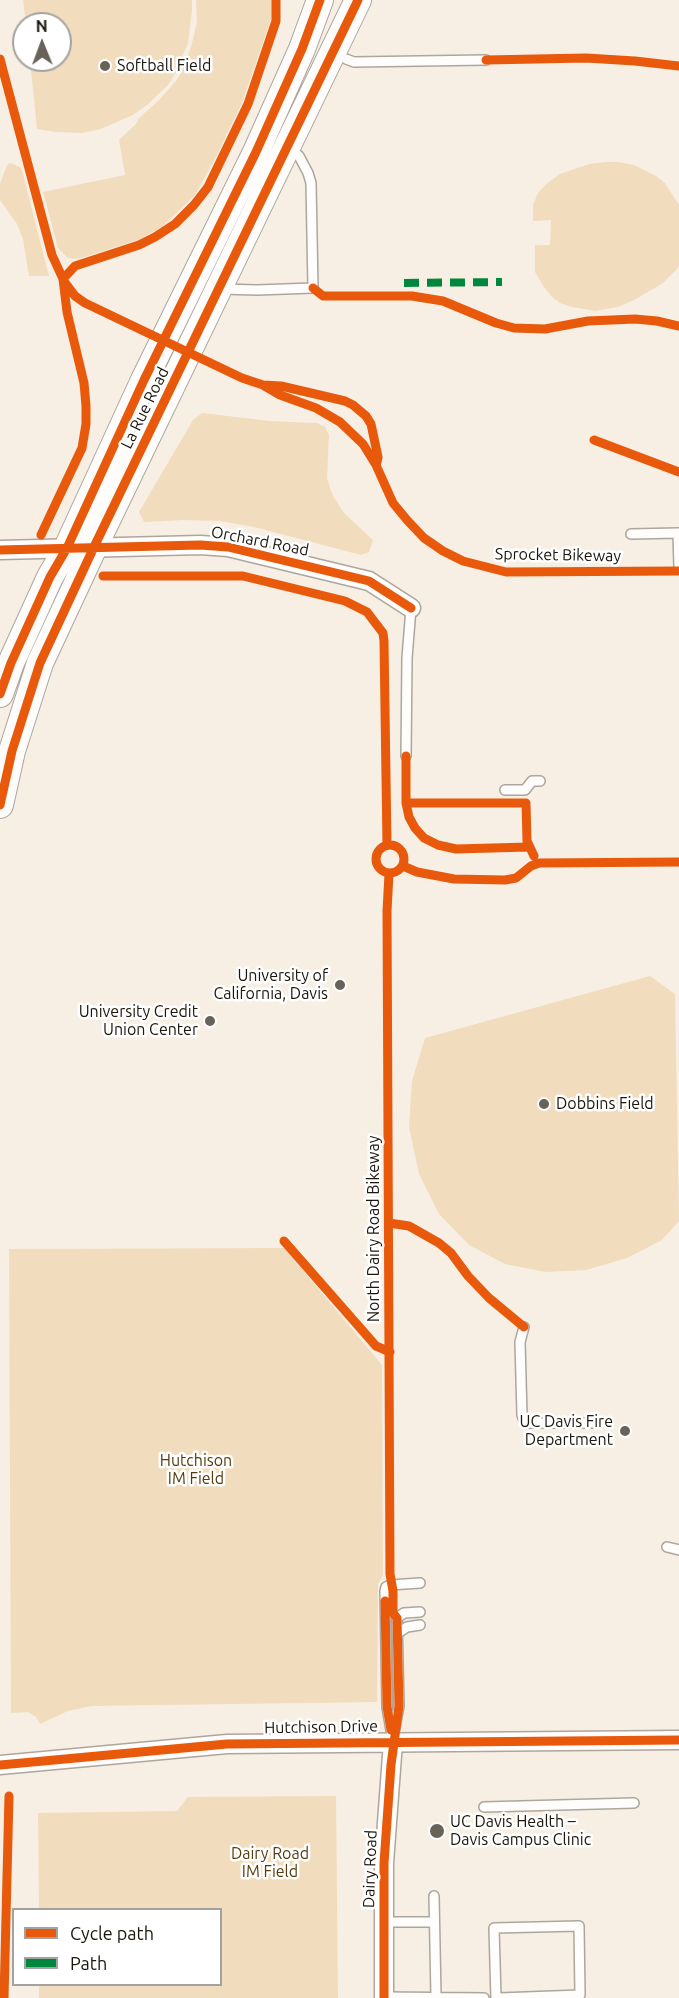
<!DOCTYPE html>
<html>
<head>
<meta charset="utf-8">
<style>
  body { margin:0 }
  #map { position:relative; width:679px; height:1998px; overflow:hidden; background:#f7efe3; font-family:Ubuntu,sans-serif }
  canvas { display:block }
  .legend { position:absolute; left:12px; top:1908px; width:210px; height:78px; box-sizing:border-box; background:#fff; border:2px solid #a4a29e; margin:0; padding:8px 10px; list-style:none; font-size:18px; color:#1c160d }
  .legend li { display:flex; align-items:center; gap:12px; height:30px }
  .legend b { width:30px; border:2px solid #a4a29e }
  .north { position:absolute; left:12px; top:12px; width:60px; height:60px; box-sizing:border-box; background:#fff; border:2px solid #a4a29e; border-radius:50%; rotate:359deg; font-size:16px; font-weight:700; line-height:24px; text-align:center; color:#1c160d }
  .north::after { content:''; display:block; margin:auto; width:21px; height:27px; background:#696258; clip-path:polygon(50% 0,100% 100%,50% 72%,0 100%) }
</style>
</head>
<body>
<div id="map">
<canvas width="679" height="1998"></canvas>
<ul class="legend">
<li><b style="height:8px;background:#e8590c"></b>Cycle path</li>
<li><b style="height:8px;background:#00873e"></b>Path</li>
</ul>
<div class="north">N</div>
</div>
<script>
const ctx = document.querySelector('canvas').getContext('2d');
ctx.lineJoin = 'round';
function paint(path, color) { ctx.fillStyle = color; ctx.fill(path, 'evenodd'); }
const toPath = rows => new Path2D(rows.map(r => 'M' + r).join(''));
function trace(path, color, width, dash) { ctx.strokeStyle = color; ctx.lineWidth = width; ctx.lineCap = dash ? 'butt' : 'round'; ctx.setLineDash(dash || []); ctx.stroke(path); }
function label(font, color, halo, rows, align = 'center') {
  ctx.font = font + ' Ubuntu,sans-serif'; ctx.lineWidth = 5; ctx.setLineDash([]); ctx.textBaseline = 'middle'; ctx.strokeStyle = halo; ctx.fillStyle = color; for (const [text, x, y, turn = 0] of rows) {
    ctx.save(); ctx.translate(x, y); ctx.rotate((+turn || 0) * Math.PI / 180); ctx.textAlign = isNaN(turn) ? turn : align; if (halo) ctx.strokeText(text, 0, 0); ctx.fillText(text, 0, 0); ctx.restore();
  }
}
paint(toPath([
  [23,0,192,0,192,11,188,43,176,72,168,85,147,105,133,115,101,129,82,133,56,132,37,129,30,60,60,60,60,24,26,24],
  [196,0,272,0,273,6,272,16,242,103,216,157,195,195,162,227,138,240,81,258,73,259,67,257,58,248,43,192,125,175,119,140,137,123,138,119,158,101,176,81,184,67,192,43,197,22],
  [606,162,619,162,634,165,656,176,665,183,679,205,679,265,677,269,663,283,636,299,618,307,595,311,572,307,560,303,552,297,544,287,535,272,535,245,550,245,551,220,533,221,533,205,538,193,545,185,560,174,589,164],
  [10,163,20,167,22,170,49,276,29,276,23,239,17,224,0,200,0,184,7,165],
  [202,413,270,421,317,423,325,427,329,435,327,478,333,496,344,513,373,540,369,552,361,555,254,527,220,521,183,520,144,522,139,512,193,420],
  [650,976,675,994,679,1221,662,1240,627,1258,586,1270,546,1272,505,1264,469,1245,439,1214,419,1174,409,1127,412,1081,425,1038],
  [284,1248,382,1365,383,1575,378,1584,377,1702,91,1706,68,1711,40,1724,36,1717,28,1712,11,1713,9,1249],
  [336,1796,338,1998,39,1998,39,1985,220,1984,220,1910,39,1909,38,1813,177,1811,188,1797]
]), '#f2dcbe');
const service = toPath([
  [346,59,354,62,486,60],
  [221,289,257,290,313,288,311,183,308,173,299,156,289,149],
  [631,534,678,533,679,567],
  [406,756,407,658,411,608],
  [505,790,525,790,532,781,540,781],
  [524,1327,520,1342,522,1415,525,1423,594,1423],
  [667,1547,679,1550],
  [398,1633,407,1627,420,1625],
  [394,1733,399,1706,397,1618,404,1613,420,1612],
  [393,1742,387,1707,385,1591,386,1587,390,1585,420,1583],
  [484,1807,634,1803],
  [434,1896,436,1997],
  [383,1922,434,1922],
  [384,1997,484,1998],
  [496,1998,494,1928,579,1926,580,1995,499,1998]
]);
const minor = toPath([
  [0,550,200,545,228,547,369,581,411,608],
  [0,1765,227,1744,679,1740],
  [384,1998,384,1863,393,1742]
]);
const secondary = toPath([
  [0,694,11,663,50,577,67,548,144,380,256,152,302,49,320,0],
  [0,805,12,751,40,663,94,547,358,0]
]);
trace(service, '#ada69d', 12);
trace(minor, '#ada69d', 21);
trace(secondary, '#ada69d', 28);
trace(service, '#fefdfb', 9);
trace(minor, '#fefdfb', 18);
trace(secondary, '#fefdfb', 26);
trace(toPath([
  [404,283,502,282]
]), '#00873e', 8, [15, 8]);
trace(toPath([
  [0,59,52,255,63,279,67,312,84,383,86,406,86,424,82,448,41,535],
  [486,60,586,58,635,61,679,66],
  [63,279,75,266,139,245,155,237,175,224,194,205,208,187,248,104,276,21,276,0],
  [63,280,75,296,85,303,242,378,263,385,281,386,345,401,353,405,366,416,371,424,378,457,377,462],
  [313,288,323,296,412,296,443,301,496,323,514,328,545,329,588,321,635,319,657,321,679,326],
  [263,385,280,395,316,408,340,422,363,444,376,465,393,503,407,520,424,538,443,551,463,561,506,572,679,571],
  [594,440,679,472],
  [0,550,200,545,228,547,369,581,411,608],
  [103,576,243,576,345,601,367,612,383,633,384,641,387,845],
  [0,694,11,663,50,577,67,548,144,380,256,152,302,49,320,0],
  [406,756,406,803,409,817,415,828,424,838,438,845,456,849,528,847],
  [406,803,526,803,527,841,534,856],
  [0,805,12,751,40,663,94,547,358,0],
  '376 859a14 14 0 1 1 28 0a14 14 0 1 1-28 0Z',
  [403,866,417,872,454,879,505,880,516,878,531,866,539,863,679,862],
  [389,1223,409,1226,439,1243,451,1253,468,1276,489,1298,524,1327],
  [284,1241,376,1346,390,1352],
  [385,1601,387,1707,391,1730],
  [0,1765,227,1744,679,1740],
  [4,1998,9,1796],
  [384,1998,384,1863,391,1765,399,1706,397,1618,393,1613,393,1591,390,1574,387,911,389,874]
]), '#e8590c', 9);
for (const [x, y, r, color] of [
  [105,66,6,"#696258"],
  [340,985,6,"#696258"],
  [210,1021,6,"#696258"],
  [544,1104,6,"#696258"],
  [625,1431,6,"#696258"],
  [437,1831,8,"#696258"]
]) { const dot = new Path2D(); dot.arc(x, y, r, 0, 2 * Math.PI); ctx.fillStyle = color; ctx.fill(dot); trace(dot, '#fff', 2); }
label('16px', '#1c160d', '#fff', [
  ["Softball Field",117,66],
  ["University of",328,976,"right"],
  ["California, Davis",328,994,"right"],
  ["University Credit",198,1012,"right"],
  ["Union Center",198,1030,"right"],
  ["Dobbins Field",556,1104],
  ["UC Davis Fire",613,1422,"right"],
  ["Department",613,1440,"right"],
  ["UC Davis Health –",450,1822],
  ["Davis Campus Clinic",450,1840]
], 'left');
label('16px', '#1c160d', '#fff', [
  ["La Rue Road",145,408,-64],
  ["Orchard Road",260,541,11],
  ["Sprocket Bikeway",558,555,1],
  ["North Dairy Road Bikeway",374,1229,-90],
  ["Hutchison Drive",321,1727,-1],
  ["Dairy Road",370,1869,-88]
]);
label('16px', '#573c10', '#fff', [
  ["Hutchison",196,1461],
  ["IM Field",196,1479],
  ["Dairy Road",270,1854],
  ["IM Field",270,1872]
]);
</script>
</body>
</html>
